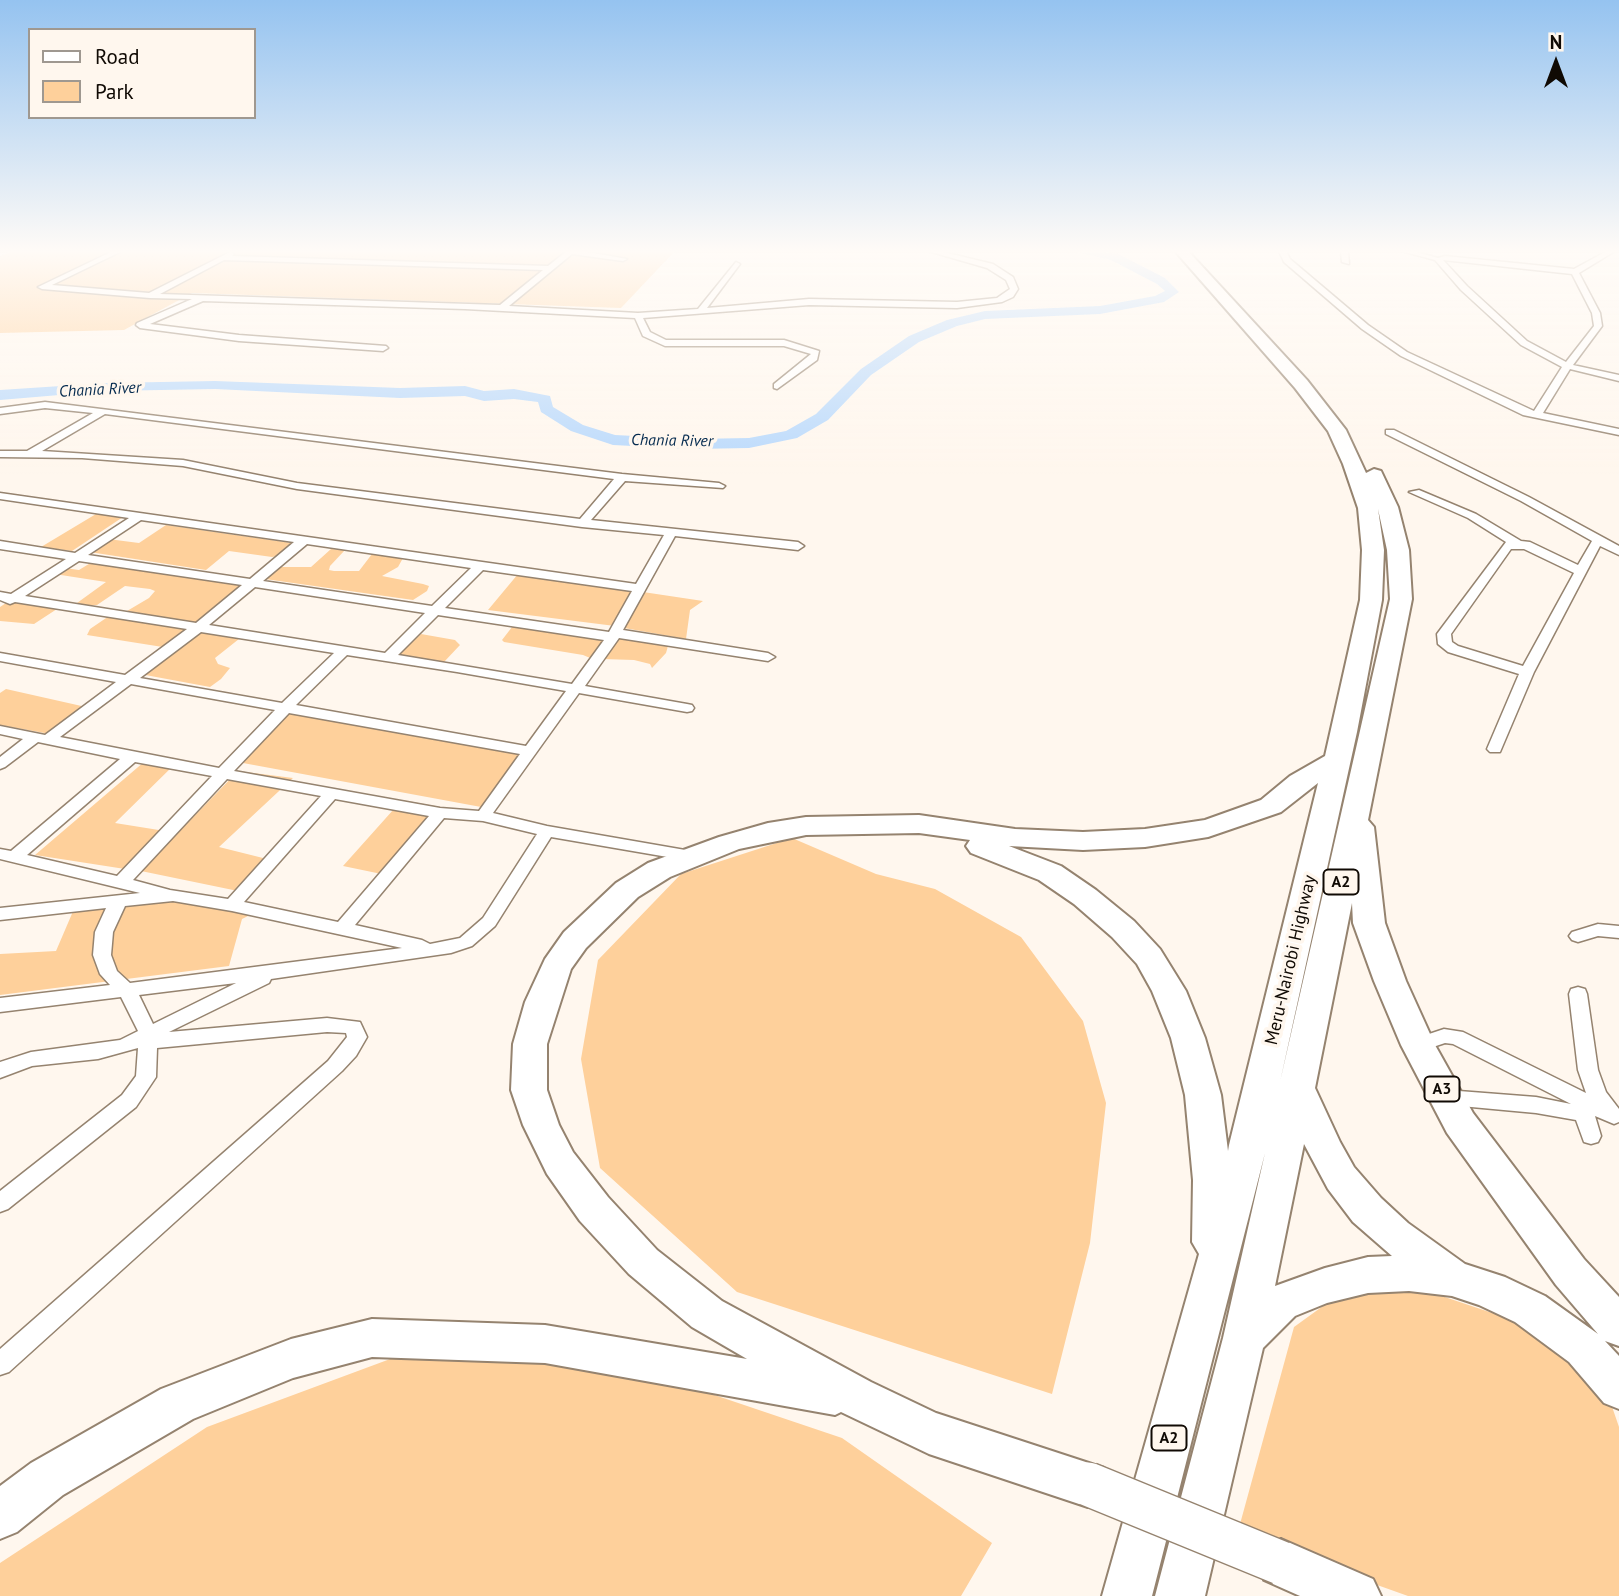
<!DOCTYPE html>
<html>
<head>
<meta charset="utf-8">
<style>
  body { margin:0 }
  #map { position:relative; width:1619px; height:1596px; overflow:hidden; background:#fff7ee; font-family:"PT Sans",sans-serif }
  canvas { display:block }
  .legend { position:absolute; left:28px; top:28px; width:228px; height:91px; box-sizing:border-box; background:#fff7ee; border:2px solid #9f9890; margin:0; padding:9px 12px; list-style:none; font-size:21px; color:#100a04 }
  .legend li { display:flex; align-items:center; gap:14px; height:35px }
  .legend b { width:35px; border:2px solid #9f9890 }
  .north { position:absolute; left:1521px; top:28px; width:70px; height:70px; -webkit-text-stroke:5px #fff7ee; paint-order:stroke; rotate:0deg; font-size:19px; font-weight:700; line-height:28px; text-align:center; color:#100a04 }
  .north::after { content:''; display:block; margin:auto; width:24px; height:32px; background:#100a04; clip-path:polygon(50% 0,100% 100%,50% 72%,0 100%) }
</style>
</head>
<body>
<div id="map">
<canvas width="1619" height="1596"></canvas>
<ul class="legend">
<li><b style="height:9px;background:#fff"></b>Road</li>
<li><b style="height:19px;background:#fed09b"></b>Park</li>
</ul>
<div class="north">N</div>
</div>
<script>
const ctx = document.querySelector('canvas').getContext('2d');
ctx.lineJoin = 'round';
function paint(path, color) { ctx.fillStyle = color; ctx.fill(path, 'evenodd'); }
const toPath = rows => new Path2D(rows.map(r => 'M' + r).join(''));
function trace(path, color, width, dash) { ctx.strokeStyle = color; ctx.lineWidth = width; ctx.lineCap = dash ? 'butt' : 'round'; ctx.setLineDash(dash || []); ctx.stroke(path); }
function label(font, color, halo, rows, align = 'center') {
  ctx.font = font + ' "PT Sans",sans-serif'; ctx.lineWidth = 7; ctx.setLineDash([]); ctx.textBaseline = 'middle'; ctx.strokeStyle = halo; ctx.fillStyle = color; for (const [text, x, y, turn = 0] of rows) {
    ctx.save(); ctx.translate(x, y); ctx.rotate((+turn || 0) * Math.PI / 180); ctx.textAlign = isNaN(turn) ? turn : align; if (halo) ctx.strokeText(text, 0, 0); ctx.fillText(text, 0, 0); ctx.restore();
  }
}
paint(toPath([
  [12,251,675,251,621,308,192,293,124,330,0,333,0,256],
  [96,514,123,517,72,551,41,547],
  [166,525,292,543,278,556,272,557,229,551,206,570,83,551,108,539,139,543],
  [331,549,345,550,330,566,329,570,334,571,359,571,372,554,403,558,398,567,382,576,423,584,429,586,427,591,413,600,265,579,279,567,311,567],
  [97,559,254,581,202,624,127,611,149,598,155,591,150,589,125,586,97,605,80,606,77,603,106,582,48,573,57,567,79,570],
  [518,574,635,591,615,626,488,610],
  [643,592,703,601,690,610,686,639,624,628],
  [12,599,60,607,34,624,0,621,0,607],
  [112,614,197,626,169,648,87,635,90,629],
  [519,618,614,632,595,660,583,655,504,642,502,640],
  [203,628,244,635,215,658,218,664,230,668,221,679,210,687,140,674],
  [619,633,705,651,668,646,666,653,652,668,650,664,634,660,602,659],
  [421,634,455,640,460,645,444,662,397,656],
  [6,689,86,707,50,734,0,725,0,693],
  [294,707,531,753,492,809,243,763],
  [151,756,176,763,115,823,165,831,125,869,35,855],
  [238,771,293,778,219,847,267,859,238,891,141,871],
  [402,800,452,809,396,877,343,866],
  [792,838,876,874,935,889,1021,937,1083,1021,1106,1103,1090,1243,1052,1394,737,1292,600,1168,581,1059,598,960,681,874],
  [194,895,304,914,278,916,252,914,242,919,229,966,0,995,0,954,56,951,74,909],
  [1418,1288,1531,1326,1608,1395,1619,1427,1619,1596,1408,1596,1237,1535,1294,1327,1341,1293],
  [578,1349,842,1438,992,1543,961,1596,0,1596,0,1563,207,1427,409,1352]
]), '#fed09b');
paint(toPath([
  [1073,251,1097,251,1118,254,1165,278,1179,292,1164,302,1100,314,985,319,957,326,919,342,871,375,828,420,797,438,749,448,693,449,613,445,571,431,541,412,538,402,514,399,484,401,465,396,400,398,215,389,107,391,0,400,0,390,107,383,215,381,400,388,465,386,484,391,514,389,550,396,553,407,583,425,615,435,693,439,749,438,786,431,816,414,861,369,909,336,947,320,985,311,1100,306,1155,296,1165,291,1157,284,1111,260,1073,251]
]), '#b9d9fc');
const street = toPath([
  [113,251,122,251,52,285,149,293,230,252,234,254,232,256,548,266,567,251,582,251,627,259,623,261,572,254,509,306,638,313,698,309,736,262,740,264,707,308,809,299,957,302,997,298,1010,289,1006,280,987,268,928,251,939,251,993,264,1013,277,1018,289,1013,297,1002,302,957,308,809,305,643,318,650,332,666,340,784,340,819,351,817,360,777,389,774,388,774,384,811,354,784,346,665,346,643,336,635,318,465,309,203,301,150,324,239,335,386,346,388,348,383,351,239,341,140,328,136,325,137,323,192,299,150,298,42,289,38,287,113,251],
  [224,260,543,270,500,305,160,294,224,260],
  [1279,251,1286,251,1290,259,1368,325,1407,352,1534,411,1562,367,1521,345,1461,290,1435,260,1401,251,1413,251,1438,258,1445,256,1574,269,1607,251,1615,251,1579,273,1600,313,1602,326,1573,365,1619,375,1619,381,1570,369,1543,413,1619,429,1619,435,1523,415,1401,356,1362,329,1284,262,1279,251],
  [1443,260,1572,274,1592,313,1594,326,1566,362,1527,341,1467,286,1443,260],
  [1341,251,1348,251,1349,264,1342,262,1341,251],
  [45,402,622,474,719,483,725,486,723,488,625,481,591,520,798,542,804,546,798,550,675,536,623,630,768,653,775,657,768,661,619,638,585,686,687,704,692,705,694,708,692,711,687,712,579,693,493,813,547,826,691,851,697,852,699,856,697,860,691,861,551,837,495,926,472,946,451,953,271,979,269,983,169,1032,327,1018,360,1022,367,1037,356,1056,342,1071,9,1372,0,1375,0,1349,328,1061,347,1037,346,1033,327,1032,157,1048,156,1077,136,1107,8,1209,0,1212,0,1191,122,1095,136,1076,138,1048,98,1059,32,1066,0,1078,0,1062,31,1052,120,1040,138,1031,121,997,0,1012,0,998,110,985,100,974,93,955,95,932,106,908,0,920,0,908,140,893,0,859,0,849,11,851,120,759,38,742,5,767,0,769,0,757,23,739,0,734,0,726,45,735,116,682,0,661,0,653,125,675,187,629,15,602,10,604,0,600,0,592,11,594,66,559,0,549,0,541,75,553,129,518,0,499,0,493,636,584,664,535,582,527,297,489,183,466,82,458,0,457,0,451,27,451,93,413,45,408,0,414,0,408,45,402],
  [105,414,614,479,580,519,297,483,183,460,42,451,105,414],
  [141,520,294,542,250,579,88,555,141,520],
  [307,544,471,568,432,606,263,581,307,544],
  [79,561,242,585,196,623,25,596,79,561],
  [483,570,632,591,609,632,445,608,483,570],
  [255,587,425,613,385,653,209,625,255,587],
  [438,615,604,640,572,684,398,655,438,615],
  [201,632,334,653,282,703,140,678,201,632],
  [347,655,457,672,566,691,526,746,296,705,347,655],
  [131,684,275,710,219,768,60,737,131,684],
  [289,713,520,754,479,811,440,808,234,771,289,713],
  [135,762,212,776,117,876,27,855,135,762],
  [227,779,321,796,228,899,170,890,133,880,227,779],
  [335,799,429,816,338,922,244,902,335,799],
  [444,818,483,821,537,834,483,918,460,938,430,944,422,940,355,925,444,818],
  [173,901,232,911,402,948,130,983,117,971,111,955,113,932,125,906,173,901],
  [236,983,153,1024,139,995,236,983],
  [1386,430,1394,430,1529,497,1619,546,1619,555,1600,546,1534,672,1500,752,1490,752,1487,749,1519,674,1448,652,1438,644,1437,634,1506,542,1468,518,1409,492,1419,490,1476,514,1521,541,1530,542,1578,565,1592,541,1521,501,1386,434,1386,430],
  [1511,549,1524,549,1574,573,1523,666,1458,646,1452,642,1451,634,1511,549],
  [1598,924,1619,926,1619,938,1598,936,1578,942,1572,940,1569,936,1572,932,1598,924],
  [1578,987,1585,989,1587,994,1598,1070,1606,1092,1619,1109,1619,1122,1614,1124,1595,1116,1601,1136,1598,1142,1591,1144,1584,1142,1576,1120,1536,1113,1439,1104,1436,1098,1439,1092,1446,1090,1536,1097,1571,1104,1453,1044,1445,1043,1418,1052,1411,1050,1408,1045,1411,1040,1444,1029,1463,1032,1586,1093,1578,1070,1569,994,1571,989,1578,987]
]);
const highway = toPath([
  [1175,251,1188,251,1307,380,1346,430,1366,473,1374,469,1381,471,1398,507,1409,550,1412,599,1368,820,1374,827,1385,923,1406,981,1435,1045,1473,1113,1584,1259,1619,1297,1619,1346,1605,1341,1619,1356,1619,1409,1604,1403,1569,1362,1515,1322,1479,1305,1452,1296,1409,1291,1368,1293,1327,1303,1295,1316,1263,1348,1205,1596,1155,1596,1223,1338,1265,1153,1152,1596,1102,1596,1199,1254,1192,1242,1193,1180,1185,1095,1171,1038,1152,991,1137,964,1112,937,1074,904,1039,880,971,853,966,846,970,840,919,833,806,835,739,849,670,877,638,897,586,948,571,969,547,1044,547,1090,559,1125,573,1152,608,1197,657,1250,722,1301,871,1382,936,1413,1104,1468,1111,1484,1104,1500,1088,1507,929,1454,841,1412,835,1415,545,1363,372,1357,293,1378,193,1419,63,1495,17,1532,0,1539,0,1486,31,1463,161,1389,291,1339,372,1319,545,1325,747,1359,692,1327,629,1274,580,1221,547,1174,523,1125,511,1090,513,1044,525,1002,545,959,564,932,616,883,648,863,719,837,768,823,806,817,919,815,1015,829,1083,832,1145,829,1205,820,1261,800,1290,776,1325,756,1360,600,1362,550,1358,508,1343,464,1328,431,1295,388,1175,251],
  [1378,509,1387,550,1390,599,1280,1082,1357,732,1382,600,1384,550,1378,509],
  [1318,783,1229,1145,1228,1151,1221,1095,1205,1038,1186,991,1160,949,1134,921,1096,890,1061,866,1009,846,1083,850,1145,847,1208,837,1281,812,1318,783],
  [1352,903,1353,923,1374,981,1401,1045,1447,1133,1556,1285,1598,1334,1545,1296,1505,1277,1465,1264,1408,1223,1381,1198,1354,1167,1340,1142,1315,1088,1352,903],
  [1304,1144,1328,1189,1353,1222,1392,1256,1368,1257,1325,1268,1275,1286,1304,1144],
  [1281,1539,1373,1579,1381,1596,1300,1596,1264,1580,1257,1563,1264,1546,1281,1539]
]);
trace(street, '#95836f', 3);
trace(highway, '#95836f', 4);
paint(street, '#fff');
paint(highway, '#fff');
const highwayBridge = toPath([
  [1088,1484,1281,1563]
]);
trace(highwayBridge, '#95836f', 46, []);
trace(highwayBridge, '#fff', 43);
const sky = ctx.createLinearGradient(0, 0, 0, 474);
sky.addColorStop(0, '#95c3f0');
sky.addColorStop(0.53, '#fffbf7');
sky.addColorStop(1, '#fffbf700');
ctx.fillStyle = sky;
ctx.fillRect(0, 0, 1619, 474);
label('italic 16px', '#052b4f', '#fff7ee', [
  ["Chania River",100,390,-3],
  ["Chania River",672,441,1]
]);
for (const [x, y, w] of [
  [1341,882,35],
  [1442,1089,35],
  [1169,1438,35]
]) { const box = new Path2D(); box.roundRect(x - w / 2, y - 12.5, w, 25, 5); ctx.fillStyle = '#fff7ee'; ctx.fill(box); trace(box, '#100a04', 2); }
label('bold 16px', '#100a04', null, [
  ["A2",1341,882],
  ["A3",1442,1089],
  ["A2",1169,1438]
]);
label('18px', '#100a04', '#fff7ee', [
  ["Meru-Nairobi Highway",1291,960,-77]
]);
</script>
</body>
</html>
